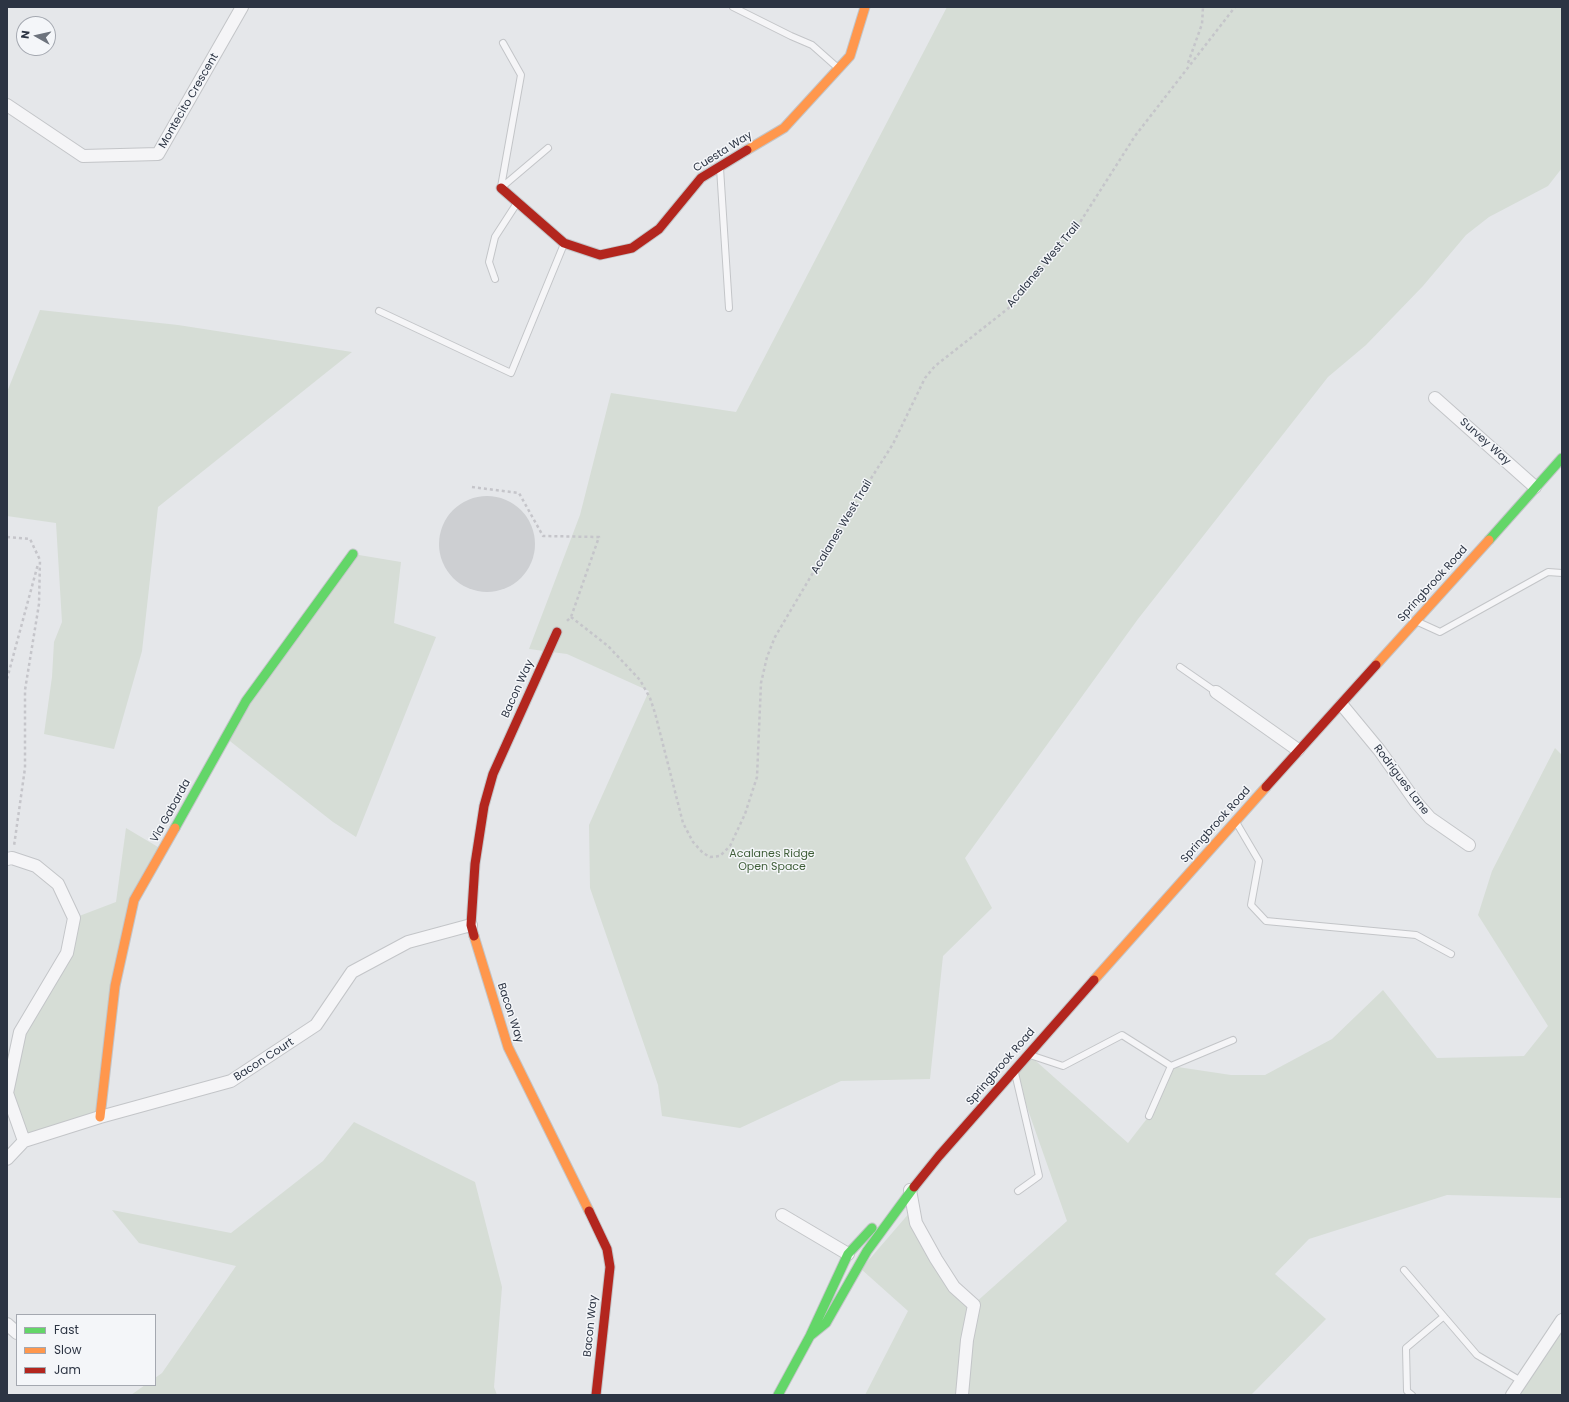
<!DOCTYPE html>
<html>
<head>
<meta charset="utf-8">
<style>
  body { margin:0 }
  #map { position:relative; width:1569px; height:1402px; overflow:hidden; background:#e5e7ea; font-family:Poppins,sans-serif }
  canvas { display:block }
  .frame { position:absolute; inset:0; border:8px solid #2c3443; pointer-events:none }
  .legend { position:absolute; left:16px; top:1314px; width:140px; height:72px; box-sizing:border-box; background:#f4f6f9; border:1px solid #a4a8b0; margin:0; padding:5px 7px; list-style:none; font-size:12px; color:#2c3443 }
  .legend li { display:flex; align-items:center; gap:8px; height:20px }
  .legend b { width:20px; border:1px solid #a4a8b0 }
  .north { position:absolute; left:16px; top:16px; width:40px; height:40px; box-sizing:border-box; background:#f4f6f9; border:1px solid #a4a8b0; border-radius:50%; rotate:278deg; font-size:11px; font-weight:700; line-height:16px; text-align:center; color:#2c3443 }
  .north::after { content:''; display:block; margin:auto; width:14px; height:18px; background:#6d737d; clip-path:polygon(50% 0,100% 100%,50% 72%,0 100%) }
</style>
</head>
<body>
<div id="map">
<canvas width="1569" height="1402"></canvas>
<div class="frame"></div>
<ul class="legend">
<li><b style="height:5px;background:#63d668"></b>Fast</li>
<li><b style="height:5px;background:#ff974d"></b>Slow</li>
<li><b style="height:5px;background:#b3261e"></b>Jam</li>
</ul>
<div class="north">N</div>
</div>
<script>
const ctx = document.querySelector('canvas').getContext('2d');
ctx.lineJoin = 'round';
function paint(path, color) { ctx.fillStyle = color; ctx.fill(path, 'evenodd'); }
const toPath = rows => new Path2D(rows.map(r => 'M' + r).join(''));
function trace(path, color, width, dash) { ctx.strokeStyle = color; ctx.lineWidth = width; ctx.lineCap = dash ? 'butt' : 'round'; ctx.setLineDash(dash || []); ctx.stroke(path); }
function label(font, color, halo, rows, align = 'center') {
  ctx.font = font + ' Poppins,sans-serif'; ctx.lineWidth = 3; ctx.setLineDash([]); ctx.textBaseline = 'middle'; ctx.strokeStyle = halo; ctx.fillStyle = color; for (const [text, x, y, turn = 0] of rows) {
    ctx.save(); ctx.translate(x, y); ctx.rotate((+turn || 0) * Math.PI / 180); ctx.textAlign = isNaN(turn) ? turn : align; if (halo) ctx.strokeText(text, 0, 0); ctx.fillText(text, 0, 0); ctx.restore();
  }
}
paint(toPath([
  [947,7,1562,7,1562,168,1548,186,1489,217,1466,235,1423,286,1366,345,1328,377,1138,619,965,858,992,908,943,956,930,1079,841,1081,740,1128,662,1116,658,1085,590,888,589,825,649,691,567,654,529,649,580,515,611,393,736,412],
  [40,310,178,325,352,352,158,507,142,651,114,749,44,734,52,677,54,642,62,622,56,523,7,516,7,392],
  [353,554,401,562,394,623,436,637,356,837,333,822,226,738],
  [1555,748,1562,755,1562,1198,1447,1195,1309,1239,1275,1274,1326,1319,1251,1395,865,1395,908,1311,861,1269,911,1211,936,1259,974,1304,1067,1221,1014,1070,1028,1054,1128,1143,1149,1116,1171,1066,1231,1075,1265,1075,1332,1039,1383,990,1437,1058,1524,1056,1548,1026,1478,915,1492,871],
  [126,828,163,850,134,900,100,1117,24,1141,9,1085,20,1032,67,953,74,918,116,902],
  [354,1122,475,1182,502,1287,494,1387,497,1395,131,1395,145,1385,155,1385,155,1378,162,1373,236,1266,139,1243,112,1210,231,1233,323,1161],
  [1562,1320,1562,1395,1512,1395]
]), '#d6ddd6');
paint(toPath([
  '439 544a48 48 0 1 1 96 0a48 48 0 1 1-96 0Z'
]), '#cdcfd2');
const lane = toPath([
  [733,7,791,36,812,45,838,68],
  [720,168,729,308],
  [501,187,521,75,503,43],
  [502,187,548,148],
  [495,279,489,262,495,237,517,203],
  [379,311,511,373,564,244],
  [1418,622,1440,632,1548,572,1562,573],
  [1180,667,1216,692],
  [1236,822,1259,861,1251,905,1266,921,1416,935,1451,954],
  [1030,1055,1063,1066,1122,1035,1171,1066,1233,1040],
  [1015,1073,1039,1176,1018,1191],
  [1149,1116,1171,1066],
  [1404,1270,1477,1355,1521,1381],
  [1412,1395,1407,1391,1406,1348,1443,1317]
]);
const street = toPath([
  [7,105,83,156,158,154,242,7],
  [1435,398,1535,487],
  [1216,692,1298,750],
  [1342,705,1380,751,1416,802,1430,818,1469,845],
  [7,859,12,858,36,866,58,884,74,918,67,953,20,1032,7,1093,24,1141],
  [7,1159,24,1141,100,1117,231,1081,316,1025,352,972,408,942,471,925],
  [910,1190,916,1223,936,1259,954,1287,974,1305,967,1340,962,1395],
  [782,1215,848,1254],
  [7,1324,17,1333],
  [1512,1395,1562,1320]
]);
const fast = toPath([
  [1489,540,1562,458],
  [175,828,246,701,353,554],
  [810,1336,826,1323,867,1251,914,1187],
  [778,1395,810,1336,848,1254,872,1228]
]);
const slow = toPath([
  [747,150,784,128,850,56,865,7],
  [1376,665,1489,540],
  [474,936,508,1047,589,1211],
  [1094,980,1266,787],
  [100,1117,115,986,134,900,175,828]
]);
const jam = toPath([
  [501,188,564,243,600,255,632,248,659,229,701,178,747,150],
  [1266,787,1376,665],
  [474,936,471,925,475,864,484,806,493,774,557,632],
  [914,1187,939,1156,1094,980],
  [589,1211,607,1249,610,1267,596,1395]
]);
trace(lane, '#c3c5c8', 8);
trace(street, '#c3c5c8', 14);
trace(fast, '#c3c5c8', 11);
trace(slow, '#c3c5c8', 11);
trace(jam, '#c3c5c8', 11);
trace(toPath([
  [1188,63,1202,24,1203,7],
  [472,487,519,493,543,536,599,537,571,617,567,621],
  [7,537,30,539,40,560,39,604,25,690,25,768,14,846],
  [571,617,608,646,640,680,650,698,655,713,683,823,693,842,703,853,710,857,720,856,730,846,745,814,757,777,761,683,767,657,775,637,840,527,893,444,925,378,935,366,1010,307,1077,227,1135,136,1235,7],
  [7,679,38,564]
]), '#c5c5ca', 2.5, [3, 3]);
trace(lane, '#f5f5f7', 6);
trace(street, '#f5f5f7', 12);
trace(fast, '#63d668', 9);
trace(slow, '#ff974d', 9);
trace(jam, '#b3261e', 9);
label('11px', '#2c3443', '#f4f6f9', [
  ["Montecito Crescent",189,101,-60],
  ["Cuesta Way",723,152,-32],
  ["Acalanes West Trail",1044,265,-50],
  ["Survey Way",1485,442,42],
  ["Acalanes West Trail",842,527,-59],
  ["Springbrook Road",1433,584,-48],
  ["Bacon Way",518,689,-66],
  ["Rodrigues Lane",1401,780,53],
  ["Via Gabarda",171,811,-61],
  ["Springbrook Road",1216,825,-48],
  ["Bacon Way",510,1013,72],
  ["Bacon Court",264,1060,-33],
  ["Springbrook Road",1001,1067,-49],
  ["Bacon Way",591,1326,-84]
]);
label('11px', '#405f3a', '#f4f6f9', [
  ["Acalanes Ridge",772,854],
  ["Open Space",772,867]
]);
</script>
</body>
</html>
